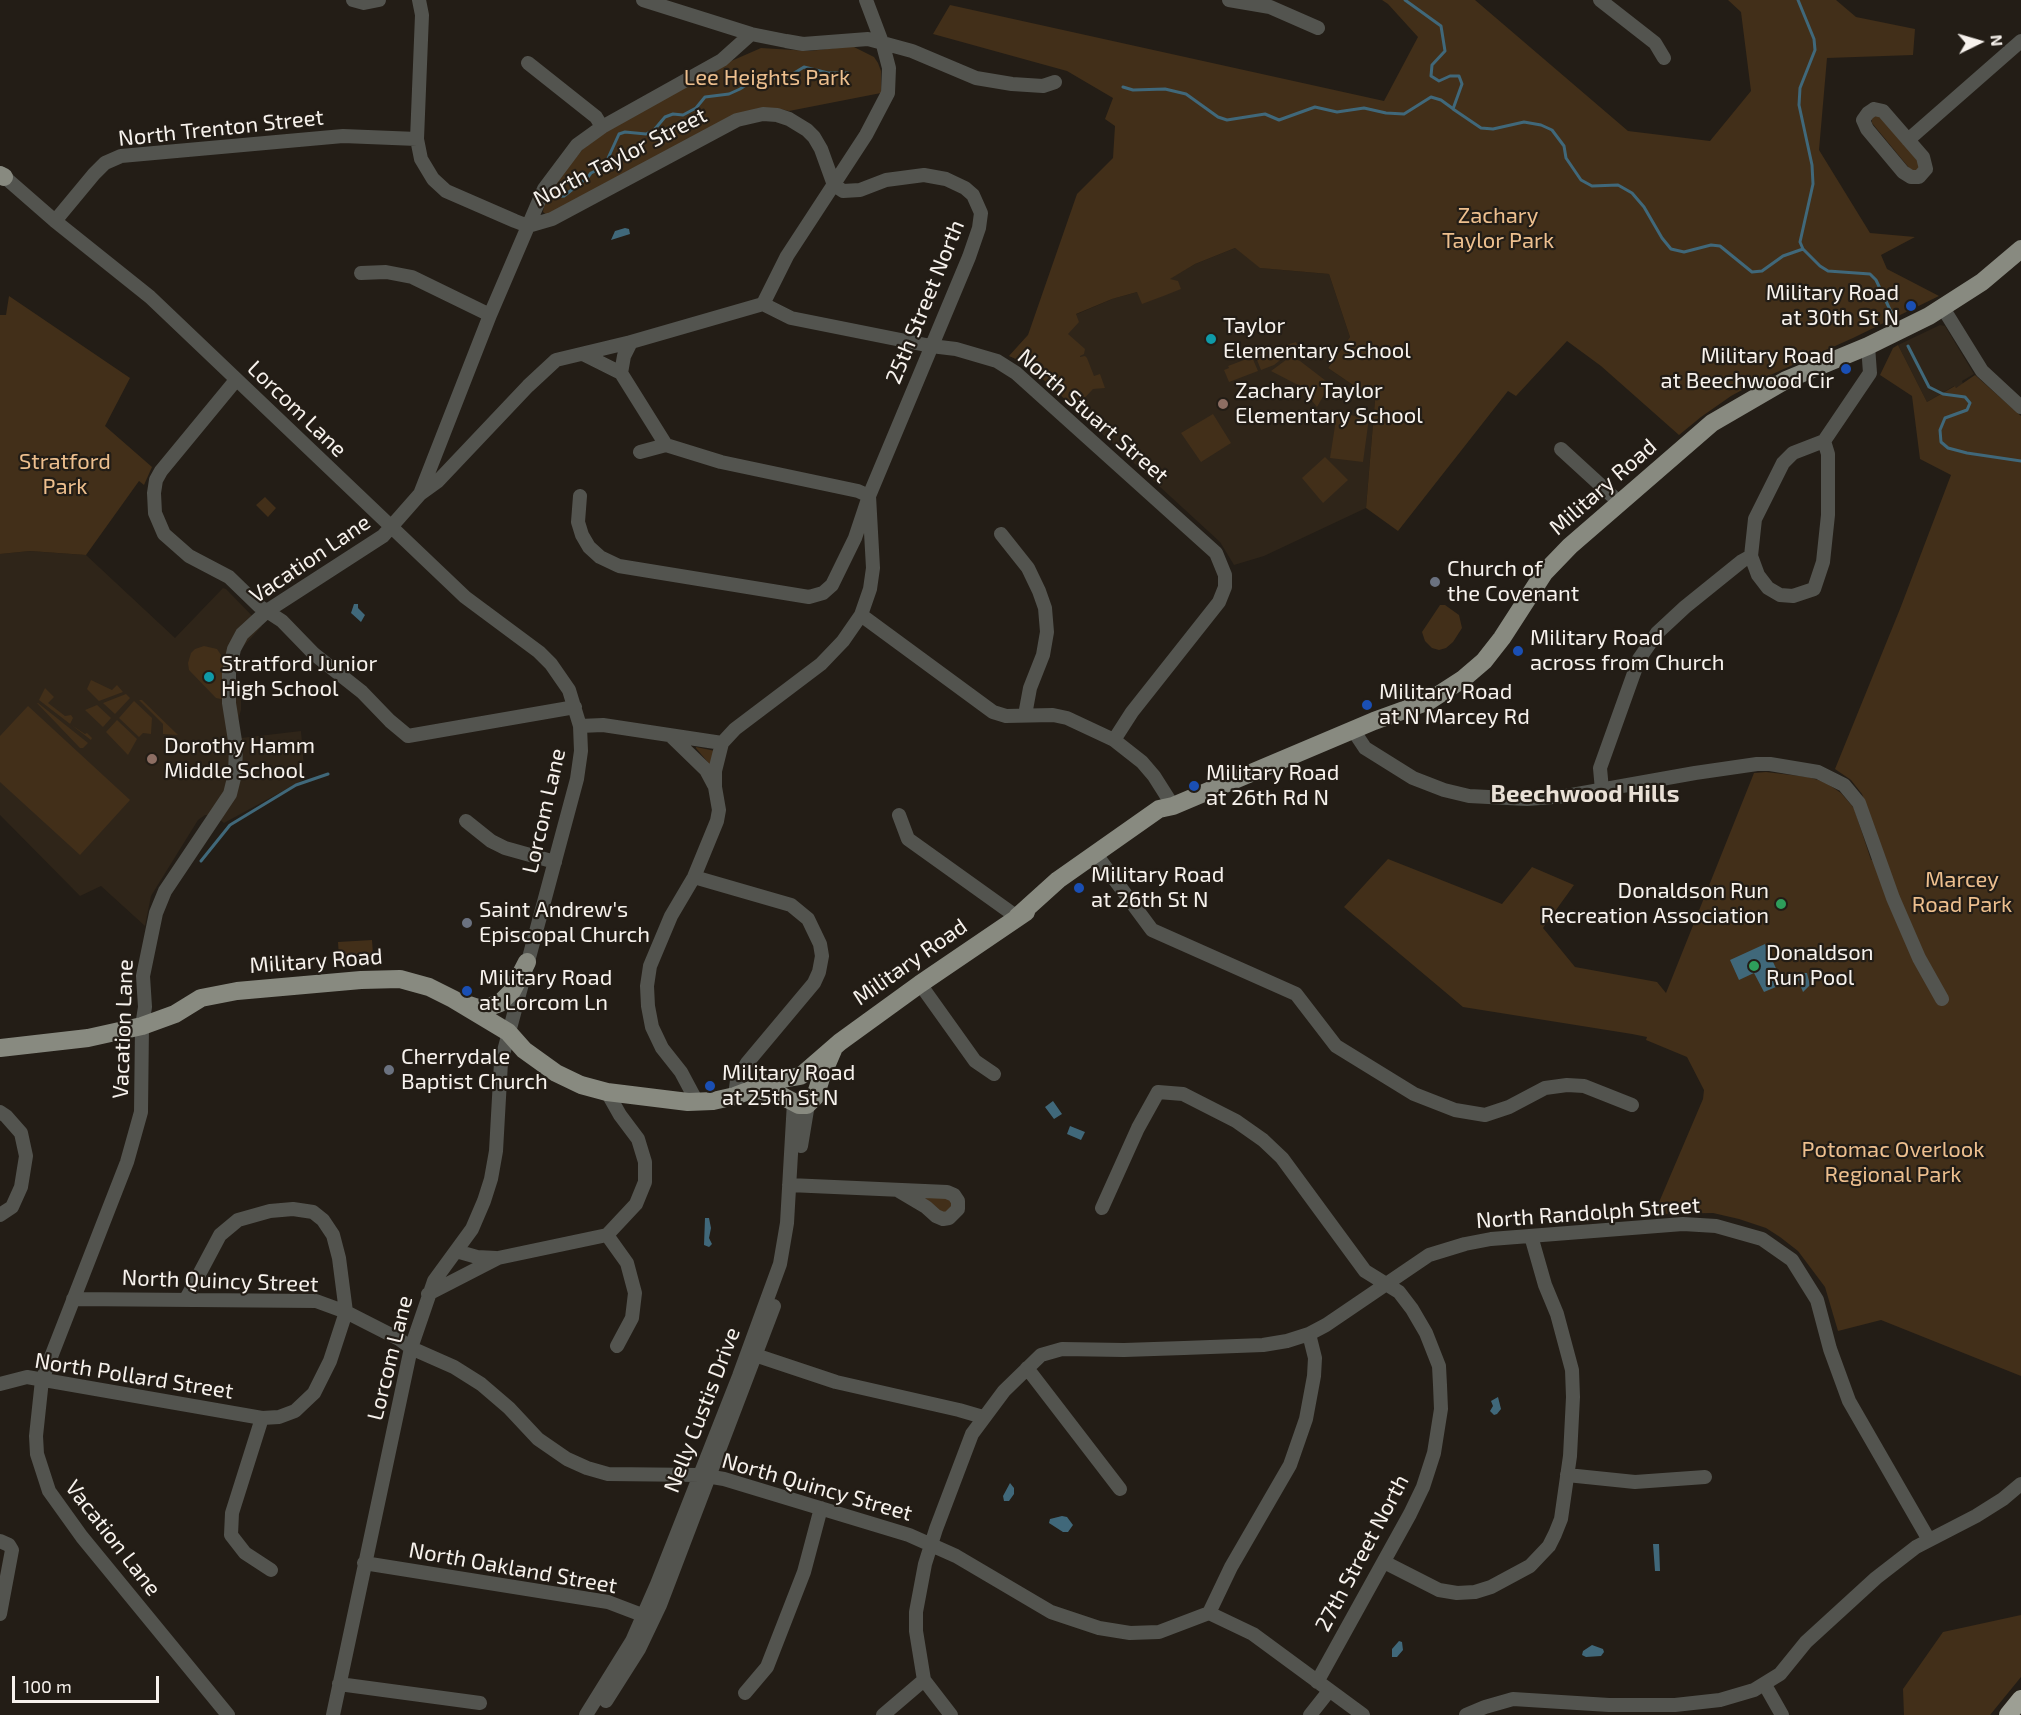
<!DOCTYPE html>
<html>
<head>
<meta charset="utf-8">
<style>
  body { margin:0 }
  #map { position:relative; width:2021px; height:1715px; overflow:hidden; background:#231d16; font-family:"Exo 2",sans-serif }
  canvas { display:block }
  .north { position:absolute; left:1949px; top:12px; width:60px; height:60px; -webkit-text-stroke:4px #231d16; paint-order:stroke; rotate:85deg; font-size:16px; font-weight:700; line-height:24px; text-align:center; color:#f7f2ed }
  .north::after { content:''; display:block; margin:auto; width:21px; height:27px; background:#f7f2ed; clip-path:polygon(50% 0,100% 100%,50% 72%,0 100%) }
  .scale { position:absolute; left:12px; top:1676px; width:147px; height:27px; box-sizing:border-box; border:3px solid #f7f2ed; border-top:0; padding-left:8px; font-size:18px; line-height:21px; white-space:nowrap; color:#f7f2ed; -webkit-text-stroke:4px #231d16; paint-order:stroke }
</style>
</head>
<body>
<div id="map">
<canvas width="2021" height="1715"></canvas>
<div class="north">N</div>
<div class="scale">100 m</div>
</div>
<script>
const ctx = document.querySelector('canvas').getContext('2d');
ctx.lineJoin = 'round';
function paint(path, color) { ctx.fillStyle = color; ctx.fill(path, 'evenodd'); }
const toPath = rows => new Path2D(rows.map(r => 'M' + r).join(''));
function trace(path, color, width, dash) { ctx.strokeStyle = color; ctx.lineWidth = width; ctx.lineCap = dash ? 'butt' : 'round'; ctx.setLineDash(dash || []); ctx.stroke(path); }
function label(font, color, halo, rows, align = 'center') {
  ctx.font = font + ' "Exo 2",sans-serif'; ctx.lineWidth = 4.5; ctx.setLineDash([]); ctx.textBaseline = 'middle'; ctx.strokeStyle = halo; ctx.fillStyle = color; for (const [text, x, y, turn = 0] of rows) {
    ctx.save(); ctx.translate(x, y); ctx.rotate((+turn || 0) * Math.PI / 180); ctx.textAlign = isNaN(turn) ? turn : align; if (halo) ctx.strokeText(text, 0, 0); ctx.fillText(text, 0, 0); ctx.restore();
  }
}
paint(toPath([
  [1235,248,1261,268,1329,274,1350,337,1328,368,1375,400,1366,508,1264,556,1234,565,1220,542,1025,363,1009,356,1028,335,1112,299,1137,292,1169,279,1195,264],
  [1940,325,1945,326,1974,374,1962,381,1963,384,1956,388,1954,386,1927,402,1898,345],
  [30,551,86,555,175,638,223,588,226,589,262,626,241,649,236,665,235,682,241,697,241,710,238,720,241,738,301,731,305,779,224,823,216,817,205,815,198,820,151,896,145,926,101,886,80,896,0,815,0,554]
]), '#2f2519');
paint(toPath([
  [1382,0,1475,0,1628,131,1710,141,1751,91,1741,12,1728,0,1836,0,1856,17,1915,29,1913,55,1827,58,1819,150,1870,233,1915,237,1881,255,1887,269,1939,296,1853,338,1766,377,1731,396,1701,417,1679,435,1601,366,1567,341,1516,396,1508,391,1398,531,1366,508,1375,400,1328,368,1350,337,1329,274,1260,268,1235,248,1195,264,1170,279,1178,281,1181,289,1166,295,1142,304,1137,292,1112,299,1076,314,1079,322,1068,334,1085,349,1084,354,1080,356,1080,357,1085,356,1087,358,1094,376,1100,374,1105,388,1093,389,1075,408,1025,363,1009,356,1028,335,1077,194,1113,158,1115,126,1105,119,1113,98,1067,71,933,34,950,5,1384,101,1418,37,1388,4],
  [852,46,874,57,878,63,881,71,881,93,789,111,776,108,547,215,543,212,545,200,559,177,583,149,608,128,729,62,761,48,810,51],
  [1872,116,1881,116,1919,162,1920,167,1916,171,1910,169,1872,123],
  [9,296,130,378,105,426,152,467,144,485,139,481,86,555,30,551,0,554,0,315,6,315],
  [1296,342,1297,345,1284,357,1274,365,1261,370,1255,355],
  [1898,345,1927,402,1955,386,1956,388,1975,375,2021,416,2021,1376,1881,1320,1838,1331,1825,1287,1798,1251,1780,1237,1766,1228,1739,1219,1713,1213,1654,1214,1703,1099,1704,1090,1687,1057,1646,1040,1647,1037,1632,1034,1463,1007,1344,907,1388,859,1502,904,1532,867,1574,885,1543,928,1575,967,1657,982,1666,993,1754,773,1766,772,1808,777,1825,782,1841,793,1854,808,1871,860,1876,860,1897,895,1862,794,1851,780,1835,769,1900,609,1951,475,1920,459,1912,396,1880,375,1893,348],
  [1252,357,1258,371,1229,382,1224,370,1229,368,1228,366],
  [1290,357,1300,361,1330,384,1317,407,1300,386,1271,371],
  [1337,413,1369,418,1363,462,1330,458],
  [1213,414,1231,443,1201,462,1181,433],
  [1325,457,1348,480,1323,503,1302,478],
  [265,497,276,508,268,517,256,505],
  [1440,605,1445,605,1459,615,1462,628,1453,642,1446,648,1439,650,1432,648,1425,641,1422,632],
  [204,646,217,649,223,658,223,698,221,699,216,698,189,670,188,663,191,653,195,649],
  [91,680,112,690,117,685,123,692,99,701,87,689],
  [45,688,54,697,48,703,65,716,71,715,73,718,70,724,85,734,87,733,92,738,91,740,39,700],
  [126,694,130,698,115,714,103,703],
  [139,700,142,700,178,735,163,734,163,724],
  [134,701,152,718,151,734,143,733,139,737,119,718],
  [37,703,38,703,88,743,83,748,80,748],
  [97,705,111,718,103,727,85,710],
  [28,706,130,800,80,855,0,782,0,736],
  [117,720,137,739,128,755,106,732],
  [696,747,715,751,711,766,696,748],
  [372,940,373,954,339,957,338,942],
  [920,1195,948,1197,953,1202,951,1211,941,1213],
  [2021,1615,2021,1677,1990,1715,1904,1715,1903,1689,1943,1632]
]), '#422f19');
paint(toPath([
  [625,228,629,229,630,234,611,240,615,231],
  [354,604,358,604,358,608,365,615,361,622,351,613],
  [1765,944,1783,984,1764,992,1754,973,1739,980,1730,960],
  [1804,973,1807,973,1810,985,1803,992,1797,977,1803,976],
  [1053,1101,1062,1114,1054,1119,1045,1107],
  [1070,1126,1085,1132,1081,1140,1067,1134],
  [705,1218,709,1218,711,1228,709,1238,712,1244,709,1247,704,1245],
  [1498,1397,1501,1409,1497,1414,1494,1415,1490,1411,1493,1406,1491,1401],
  [1010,1483,1014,1488,1014,1494,1009,1501,1004,1501,1003,1496],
  [1062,1516,1067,1517,1073,1525,1068,1532,1063,1532,1049,1523,1050,1519],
  [1653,1544,1659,1544,1660,1571,1655,1571],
  [1399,1641,1402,1642,1403,1650,1397,1657,1392,1657,1392,1649],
  [1592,1645,1603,1649,1604,1652,1601,1656,1586,1657,1582,1655,1583,1651]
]), '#40687a');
trace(toPath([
  [1405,0,1441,26,1445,51,1432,65,1431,76,1439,81,1450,76,1459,76,1462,84,1453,109,1481,128,1493,129,1524,122,1541,125,1552,130,1564,146,1566,158,1581,180,1592,186,1618,185,1632,193,1644,207,1662,238,1671,249,1684,252,1711,245,1720,246,1752,272,1762,271,1783,256,1803,249],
  [1798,0,1814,39,1815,50,1800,88,1799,105,1812,165,1813,184,1800,242,1803,249,1820,266,1828,271,1870,274,1876,280,1893,316],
  [1123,87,1133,90,1165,89,1186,94,1218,117,1227,120,1265,114,1279,120,1315,107,1337,112,1364,108,1386,113,1404,114,1431,97,1441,100,1452,108],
  [554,197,564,196,588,177,591,173,604,167,619,134,625,132,646,134,654,130,665,117,673,114,683,115,696,108,705,97,729,94,740,89,757,78,786,78,804,67,828,73,848,73],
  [1908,346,1929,387,1943,394,1965,397,1970,403,1967,410,1945,418,1940,430,1941,442,1948,448,1967,453,2021,461],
  [201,861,230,825,296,785,328,774]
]), '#40687a', 3);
trace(toPath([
  [353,0,364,3,379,0],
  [419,0,422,15,417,139,421,159,433,179,446,191,515,221,528,226,552,219,737,120,763,114,777,115,789,119,807,130,814,137,821,149,834,185,843,191,860,190,886,180,924,175,946,179,965,188,973,195,981,213,979,228,969,257,869,496,855,538,832,585,823,593,809,597,619,566,600,557,589,547,582,535,578,522,580,496],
  [643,0,751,34,786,41,803,44,868,39,912,51,976,78,1012,84,1043,86,1055,82],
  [1229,0,1270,7,1318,28],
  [1600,0,1655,43,1664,58],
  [528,63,596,117,602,127],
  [1874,109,1883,111,1923,157,1926,169,1919,177,1911,177,1903,172,1867,129,1863,120,1868,113,1874,109],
  [1908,140,2021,41],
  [0,173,55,221,150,297,465,597,539,652,551,664,569,690,580,726,581,751,577,779,501,1062,496,1151,491,1179,484,1201,472,1229,434,1281,411,1348,333,1715],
  [55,221,94,174,105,163,121,156,343,136,417,139],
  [361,273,386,272,412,277,490,315],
  [763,304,791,318,931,346,956,349,997,361,1016,373,1216,553,1225,575,1225,587,1219,602,1132,712,1114,740],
  [763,304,787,256,866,135,888,93,889,68,883,45,866,0],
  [1943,308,1982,371,2021,407],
  [583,354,621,373,666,445],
  [621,373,624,356,631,342],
  [236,380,161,471,156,480,154,493,155,513,164,534,189,556,229,577,259,606,282,621,314,654,362,692,390,721,408,736,575,707],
  [1824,441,1793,453,1783,463,1755,519,1751,556,1758,575,1768,588,1780,595,1793,596,1814,589,1823,562,1828,515,1828,454,1824,441,1870,373,1868,346],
  [1561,449,1620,503],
  [640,452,666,445,721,462,858,491,869,496,873,568,870,589,861,615,843,641,821,664,735,729,722,743,715,771,715,787,719,810,717,821,694,877,671,916,650,966,647,986,648,1006,652,1027,662,1048,681,1072,697,1102],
  [420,494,490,315,544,189,577,145,602,127,722,60,751,34],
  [1001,534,1028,568,1039,591,1045,608,1047,632,1043,655,1030,688,1025,715],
  [861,615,993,712,1006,716,1053,715,1067,718,1114,740,1142,762,1154,776,1173,806],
  [580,726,603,725,722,743],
  [1353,730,1365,748,1413,778,1444,790,1469,796,1527,799,1566,796,1695,773,1757,764,1770,764,1818,772,1844,785,1859,803,1893,898,1919,958,1942,999],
  [672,737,706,770,714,785],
  [1602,790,1600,768,1639,659,1657,633,1685,607,1742,561,1751,556],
  [899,815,908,839,1017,917],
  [466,821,491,841,505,848,555,862],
  [1095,853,1152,930,1296,994,1336,1046,1414,1094,1455,1110,1485,1115,1509,1107,1545,1088,1567,1085,1584,1086,1632,1105],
  [694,877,791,905,808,919,820,944,822,956,819,972,814,983,747,1063,737,1080,735,1096],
  [920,984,975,1061,994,1074],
  [0,1112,6,1116,21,1133,26,1156,21,1187,12,1207,0,1215],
  [801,1146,808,1104],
  [789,1185,947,1192,954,1195,958,1201,958,1209,949,1218,943,1219,936,1216,926,1207,899,1191],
  [1102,1208,1138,1128,1158,1092,1183,1094,1236,1121,1263,1140,1282,1158,1365,1271,1399,1292,1412,1309,1426,1333,1439,1366,1440,1385,1441,1409,1434,1453,1423,1487,1410,1514,1317,1682],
  [607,1235,636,1204,645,1182,645,1162,638,1139,620,1115,607,1092],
  [607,1235,627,1263,635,1293,632,1318,617,1346],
  [456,1251,477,1257,496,1258],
  [428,1294,498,1258,607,1235],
  [73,1299,316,1301,346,1312,399,1339,411,1348,454,1367,481,1384,509,1408,538,1439,567,1459,587,1468,608,1474,700,1475,724,1479,909,1535,956,1556,1051,1612,1099,1628,1130,1633,1159,1632,1209,1613,1253,1634,1363,1715],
  [749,1353,836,1382,959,1410,983,1417],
  [1027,1368,1120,1489],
  [0,1384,27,1377,262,1418,279,1417,295,1411,314,1393,330,1361,346,1312,339,1258,333,1235,323,1220,313,1212,293,1209,270,1211,238,1220,220,1235,186,1299],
  [262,1418,232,1513,231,1535,245,1553,271,1570],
  [1567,1475,1635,1482,1705,1477],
  [0,1541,9,1545,12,1550,0,1614],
  [1384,1562,1439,1590,1457,1593,1475,1592,1491,1587,1530,1566,1549,1546,1555,1534,1561,1519,1570,1456,1573,1397,1572,1370,1557,1314,1545,1285,1531,1236],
  [364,1563,608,1602,650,1618],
  [1209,1613,1231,1567,1290,1465,1306,1419,1314,1376,1315,1358,1309,1334],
  [924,1680,951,1715],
  [339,1684,480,1703],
  [1765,1685,1782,1715],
  [745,1693,767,1667,804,1572,821,1508],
  [606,1701,639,1649,660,1605,774,1306],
  [228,1715,82,1537,49,1491,37,1454,36,1436,42,1380,127,1162,141,1112,142,1026,145,1007,143,976,156,913,165,891,230,794,235,774,236,747,229,703,229,672,234,649,242,634,267,611,383,536,420,494,438,481,528,386,556,360,631,342,763,304],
  [586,1715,632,1641,657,1584,739,1376,780,1264,787,1223,794,1102],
  [883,1715,924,1680,916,1631,916,1612,925,1564,936,1529,972,1434,1004,1391,1041,1355,1062,1349,1124,1350,1184,1348,1263,1345,1287,1341,1309,1334,1326,1325,1429,1255,1465,1244,1491,1239,1683,1224,1716,1226,1762,1239,1792,1260,1817,1300,1830,1349,1849,1401,1929,1540],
  [1310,1715,1329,1691],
  [1466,1715,1485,1707,1513,1699,1609,1705,1675,1705,1720,1700,1754,1690,1780,1674,1806,1642,1876,1578,1916,1547,1976,1516,2003,1499,2021,1484]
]), '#53544f', 14);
trace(toPath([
  [0,175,4,177],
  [1017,917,1058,880,1159,809,1173,806,1374,721,1429,701,1463,679,1484,661,1502,638,1544,573,1570,546,1712,423,1786,380,1868,346,1929,316,1982,282,2021,249],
  [466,1004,478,1008,489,1007,500,1003,512,991,527,962],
  [0,1048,88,1038,142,1026,175,1014,201,998,237,991,361,980,400,979,429,987,453,999,508,1032,524,1050,556,1073,581,1085,607,1092,688,1102,713,1101,735,1096,777,1080,800,1076],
  [802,1075,840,1042,920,984,1026,912],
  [754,1089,782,1096,799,1105,807,1105,815,1097,821,1078,833,1050]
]), '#888a80', 18);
trace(toPath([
  [2008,1715,2021,1699]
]), '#9d9f94', 18);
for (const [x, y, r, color] of [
  [1911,306,6,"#1a4fb4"],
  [1211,339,6,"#0f9aa8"],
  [1846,369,6,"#1a4fb4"],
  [1223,404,6,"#8d6e63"],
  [1435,582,6,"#6b7280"],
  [1518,651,6,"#1a4fb4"],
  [209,677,6,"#0f9aa8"],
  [1367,705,6,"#1a4fb4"],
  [152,759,6,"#8d6e63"],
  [1194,786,6,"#1a4fb4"],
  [1079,888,6,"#1a4fb4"],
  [1781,904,6,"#2e9e5b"],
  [467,923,6,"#6b7280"],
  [1754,966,6,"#2e9e5b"],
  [467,991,6,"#1a4fb4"],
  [389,1070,6,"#6b7280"],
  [710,1086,6,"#1a4fb4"]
]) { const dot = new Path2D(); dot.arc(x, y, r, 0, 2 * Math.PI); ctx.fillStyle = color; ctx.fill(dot); trace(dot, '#231d16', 2); }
label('22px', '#edbf8e', '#231d16', [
  ["Lee Heights Park",767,78],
  ["Zachary",1498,216],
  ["Taylor Park",1498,241],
  ["Stratford",65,462],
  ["Park",65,487],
  ["Marcey",1962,880],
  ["Road Park",1962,905],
  ["Potomac Overlook",1893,1150],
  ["Regional Park",1893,1175]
]);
label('22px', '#f7f2ed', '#231d16', [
  ["North Trenton Street",221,128,-6],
  ["North Taylor Street",620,157,-27],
  ["25th Street North",925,302,-68],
  ["Lorcom Lane",297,409,44],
  ["North Stuart Street",1093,416,41],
  ["Military Road",1603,487,-41],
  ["Vacation Lane",310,559,-34],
  ["Lorcom Lane",544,811,-77],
  ["Military Road",316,961,-4],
  ["Military Road",910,962,-35],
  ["Vacation Lane",123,1029,-88],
  ["North Randolph Street",1588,1213,-4],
  ["North Quincy Street",220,1281,2],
  ["Lorcom Lane",390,1358,-76],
  ["North Pollard Street",134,1376,9],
  ["Nelly Custis Drive",702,1410,-69],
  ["North Quincy Street",817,1487,16],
  ["Vacation Lane",113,1538,52],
  ["27th Street North",1362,1553,-62],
  ["North Oakland Street",513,1568,10]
]);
label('22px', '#f7f2ed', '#231d16', [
  ["Military Road",1899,293,"right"],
  ["at 30th St N",1899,318,"right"],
  ["Taylor",1223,326],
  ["Elementary School",1223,351],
  ["Military Road",1834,356,"right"],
  ["at Beechwood Cir",1834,381,"right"],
  ["Zachary Taylor",1235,391],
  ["Elementary School",1235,416],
  ["Church of",1447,569],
  ["the Covenant",1447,594],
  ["Military Road",1530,638],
  ["across from Church",1530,663],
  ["Stratford Junior",221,664],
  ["High School",221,689],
  ["Military Road",1379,692],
  ["at N Marcey Rd",1379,717],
  ["Dorothy Hamm",164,746],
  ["Middle School",164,771],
  ["Military Road",1206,773],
  ["at 26th Rd N",1206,798],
  ["Military Road",1091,875],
  ["at 26th St N",1091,900],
  ["Donaldson Run",1769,891,"right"],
  ["Recreation Association",1769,916,"right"],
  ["Saint Andrew's",479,910],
  ["Episcopal Church",479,935],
  ["Donaldson",1766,953],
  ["Run Pool",1766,978],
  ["Military Road",479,978],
  ["at Lorcom Ln",479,1003],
  ["Cherrydale",401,1057],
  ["Baptist Church",401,1082],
  ["Military Road",722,1073],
  ["at 25th St N",722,1098]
], 'left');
label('bold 24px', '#e9e0d6', '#231d16', [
  ["Beechwood Hills",1585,794]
]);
</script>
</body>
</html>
